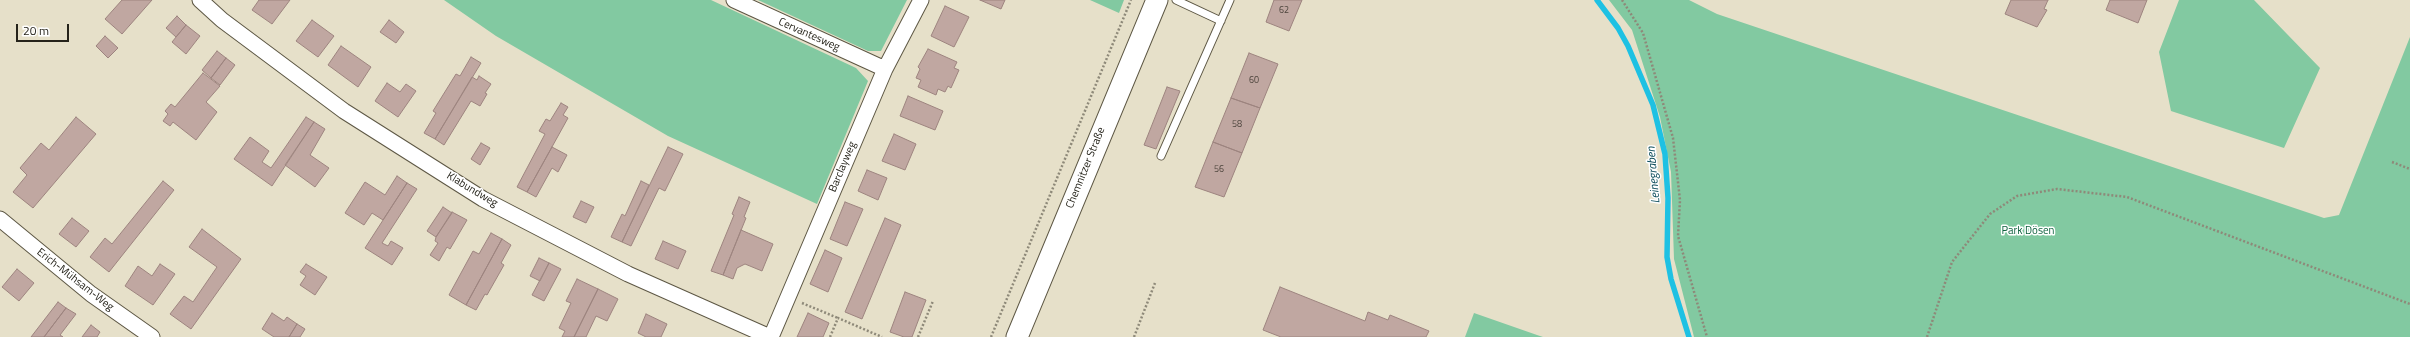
<!DOCTYPE html>
<html>
<head>
<meta charset="utf-8">
<style>
  body { margin:0 }
  #map { position:relative; width:2410px; height:337px; overflow:hidden; background:#e6e0c9; font-family:"Titillium Web",sans-serif }
  canvas { display:block }
  .scale { position:absolute; left:16px; top:24px; width:53px; height:18px; box-sizing:border-box; border:2px solid #25231a; border-top:0; padding-left:5px; font-size:12px; line-height:14px; white-space:nowrap; color:#25231a; -webkit-text-stroke:3px #fff; paint-order:stroke }
</style>
</head>
<body>
<div id="map">
<canvas width="2410" height="337"></canvas>
<div class="scale">20 m</div>
</div>
<script>
const ctx = document.querySelector('canvas').getContext('2d');
ctx.lineJoin = 'round';
function paint(path, color) { ctx.fillStyle = color; ctx.fill(path, 'evenodd'); }
const toPath = rows => new Path2D(rows.map(r => 'M' + r).join(''));
function trace(path, color, width, dash) { ctx.strokeStyle = color; ctx.lineWidth = width; ctx.lineCap = dash ? 'butt' : 'round'; ctx.setLineDash(dash || []); ctx.stroke(path); }
function label(font, color, halo, rows, align = 'center') {
  ctx.font = font + ' "Titillium Web",sans-serif'; ctx.lineWidth = 3; ctx.setLineDash([]); ctx.textBaseline = 'middle'; ctx.strokeStyle = halo; ctx.fillStyle = color; for (const [text, x, y, turn = 0] of rows) {
    ctx.save(); ctx.translate(x, y); ctx.rotate((+turn || 0) * Math.PI / 180); ctx.textAlign = isNaN(turn) ? turn : align; if (halo) ctx.strokeText(text, 0, 0); ctx.fillText(text, 0, 0); ctx.restore();
  }
}
paint(toPath([
  [444,0,711,0,856,68,868,81,817,204,668,136,496,36],
  [758,0,907,0,881,51,868,51],
  [1090,0,1124,0,1119,13],
  [1609,0,1689,0,1717,14,2324,218,2339,215,2410,37,2410,337,1694,337,1674,259,1671,172,1660,117,1632,30],
  [2179,0,2254,0,2320,68,2284,148,2171,111,2159,52],
  [1474,313,1537,335,1543,337,1465,337]
]), '#82c9a1');
trace(toPath([
  [1597,0,1618,28,1628,46,1653,105,1665,154,1668,198,1667,257,1671,279,1689,337]
]), '#1ec1e3', 5.5);
const building = toPath([
  [122,0,152,0,122,34,105,19,122,0],
  [259,0,290,0,272,24,252,10,259,0],
  [980,0,1005,0,1001,9,980,0],
  [1274,0,1302,0,1289,31,1266,22,1274,0],
  [2048,0,2044,9,2047,10,2037,27,2005,14,2011,0,2048,0],
  [2110,0,2147,0,2138,23,2106,10,2110,0],
  [945,6,969,17,954,47,931,36,945,6],
  [177,16,186,25,176,37,166,28,177,16],
  [312,20,334,36,318,57,296,41,312,20],
  [389,20,404,32,396,43,380,32,389,20],
  [186,25,200,36,186,54,172,42,186,25],
  [105,36,118,48,108,58,96,46,105,36],
  [341,46,371,67,358,87,328,65,341,46],
  [928,49,957,62,954,68,959,70,951,88,948,86,945,92,938,89,936,95,918,87,921,80,916,78,920,69,918,67,928,49],
  [217,51,226,58,211,78,202,70,217,51],
  [1249,53,1278,64,1260,108,1231,98,1249,53],
  [471,57,481,63,435,139,424,133,436,113,433,111,456,74,460,76,471,57],
  [226,58,235,65,220,85,211,78,226,58],
  [203,73,220,86,206,102,217,112,196,140,173,122,170,126,163,121,168,114,165,111,171,104,175,107,203,73],
  [479,76,491,84,485,93,487,94,480,106,471,101,444,145,435,139,472,77,477,80,479,76],
  [387,83,400,92,406,84,416,91,398,117,375,101,387,83],
  [1167,87,1180,91,1156,149,1144,145,1167,87],
  [908,96,943,111,935,130,900,116,908,96],
  [1231,98,1260,108,1242,153,1213,142,1231,98],
  [561,103,568,107,563,115,568,118,527,192,517,187,545,134,539,131,546,119,550,121,561,103],
  [76,117,96,134,33,208,13,192,27,175,20,168,41,143,49,150,76,117],
  [306,117,314,122,272,186,234,159,250,137,269,151,262,162,271,168,306,117],
  [314,122,325,129,310,155,329,168,315,187,285,165,314,122],
  [894,134,916,144,905,170,882,161,894,134],
  [1213,142,1242,153,1224,197,1195,187,1213,142],
  [481,143,490,148,480,165,471,159,481,143],
  [552,147,567,155,558,172,552,168,536,197,527,192,552,147],
  [668,147,683,154,665,191,659,188,631,246,622,242,668,147],
  [867,170,887,178,878,200,858,191,867,170],
  [397,176,407,183,383,220,372,213,364,225,345,213,365,182,385,195,397,176],
  [163,181,174,190,109,272,90,257,105,238,112,244,163,181],
  [641,181,649,185,622,242,611,237,622,214,625,216,641,181],
  [407,183,417,189,382,243,388,246,391,241,403,248,392,265,365,248,407,183],
  [739,197,750,202,744,217,746,218,723,275,711,271,734,215,732,214,739,197],
  [581,201,594,207,586,223,573,217,581,201],
  [845,202,863,209,847,246,830,239,845,202],
  [443,207,452,213,436,237,427,231,443,207],
  [452,212,467,220,450,249,447,247,439,261,430,255,438,243,435,241,436,237,452,212],
  [72,218,89,231,76,247,59,234,72,218],
  [885,218,901,225,862,319,845,312,885,218],
  [202,229,241,259,191,329,170,314,184,296,193,302,217,267,189,247,202,229],
  [741,230,773,244,762,271,745,264,737,268,733,279,723,275,741,230],
  [491,233,502,239,466,305,449,295,473,251,479,254,491,233],
  [502,239,511,245,501,263,504,265,487,295,485,294,476,310,466,305,502,239],
  [663,241,686,251,678,269,655,259,663,241],
  [825,250,842,258,828,292,810,284,825,250],
  [539,258,549,263,540,281,530,276,539,258],
  [549,263,561,269,544,301,532,295,549,263],
  [160,264,175,274,153,305,125,286,138,266,152,276,160,264],
  [306,264,327,277,315,295,300,285,306,276,300,272,306,264],
  [17,269,34,283,19,301,2,287,17,269],
  [577,279,598,289,574,337,562,337,565,331,559,328,571,303,566,301,577,279],
  [1280,287,1365,321,1368,312,1388,320,1390,315,1429,331,1426,337,1281,337,1263,330,1280,287],
  [598,289,618,299,607,321,596,316,586,337,574,337,598,289],
  [905,292,926,300,912,337,904,337,890,332,905,292],
  [58,302,66,308,44,337,31,337,58,302],
  [66,308,76,314,60,335,63,337,44,337,66,308],
  [272,313,284,321,287,317,297,324,289,337,274,337,262,329,272,313],
  [808,313,829,323,823,337,797,337,808,313],
  [646,314,667,324,661,337,646,337,638,333,646,314],
  [297,324,305,329,300,337,289,337,297,324],
  [91,325,100,332,97,337,82,337,91,325]
]);
paint(building, '#c0a7a1');
trace(building, '#9d847f', 1);
const lane = toPath([
  [1176,0,1221,21],
  [1161,156,1230,0]
]);
const street = toPath([
  [200,0,222,20,344,111,483,199,628,274,770,337],
  [734,0,885,69],
  [0,219,91,294,152,337],
  [771,337,885,69,921,0]
]);
const secondary = toPath([
  [1017,337,1157,0]
]);
trace(lane, '#5d5744', 9);
trace(street, '#5d5744', 17);
trace(secondary, '#5d5744', 23);
trace(toPath([
  [1622,0,1643,33,1673,138,1680,200,1678,236,1707,337],
  [2392,162,2410,169],
  [802,303,838,318],
  [830,337,838,318,882,337],
  [918,337,933,301],
  [991,337,1131,0],
  [1134,337,1155,283],
  [1927,337,1952,262,1990,214,2017,196,2057,189,2127,197,2410,304]
]), '#8e8979', 2.5, [2, 2]);
trace(lane, '#fff', 7);
trace(street, '#fff', 15);
trace(secondary, '#fff', 21);
label('9px', '#4c443c', null, [
  ["62",1284,11],
  ["60",1254,81],
  ["58",1237,125],
  ["56",1219,170]
]);
label('11px', '#25231a', '#fff', [
  ["Cervantesweg",809,35,24],
  ["Barclayweg",843,167,-67],
  ["Chemnitzer Straße",1086,168,-68],
  ["Klabundweg",472,190,31],
  ["Erich-Mühsam-Weg",75,280,38]
]);
label('11px', '#0d613d', '#fff', [
  ["Park Dösen",2028,231]
]);
label('italic 12px', '#0a4b59', '#fff', [
  ["Leinegraben",1654,175,-95]
]);
</script>
</body>
</html>
